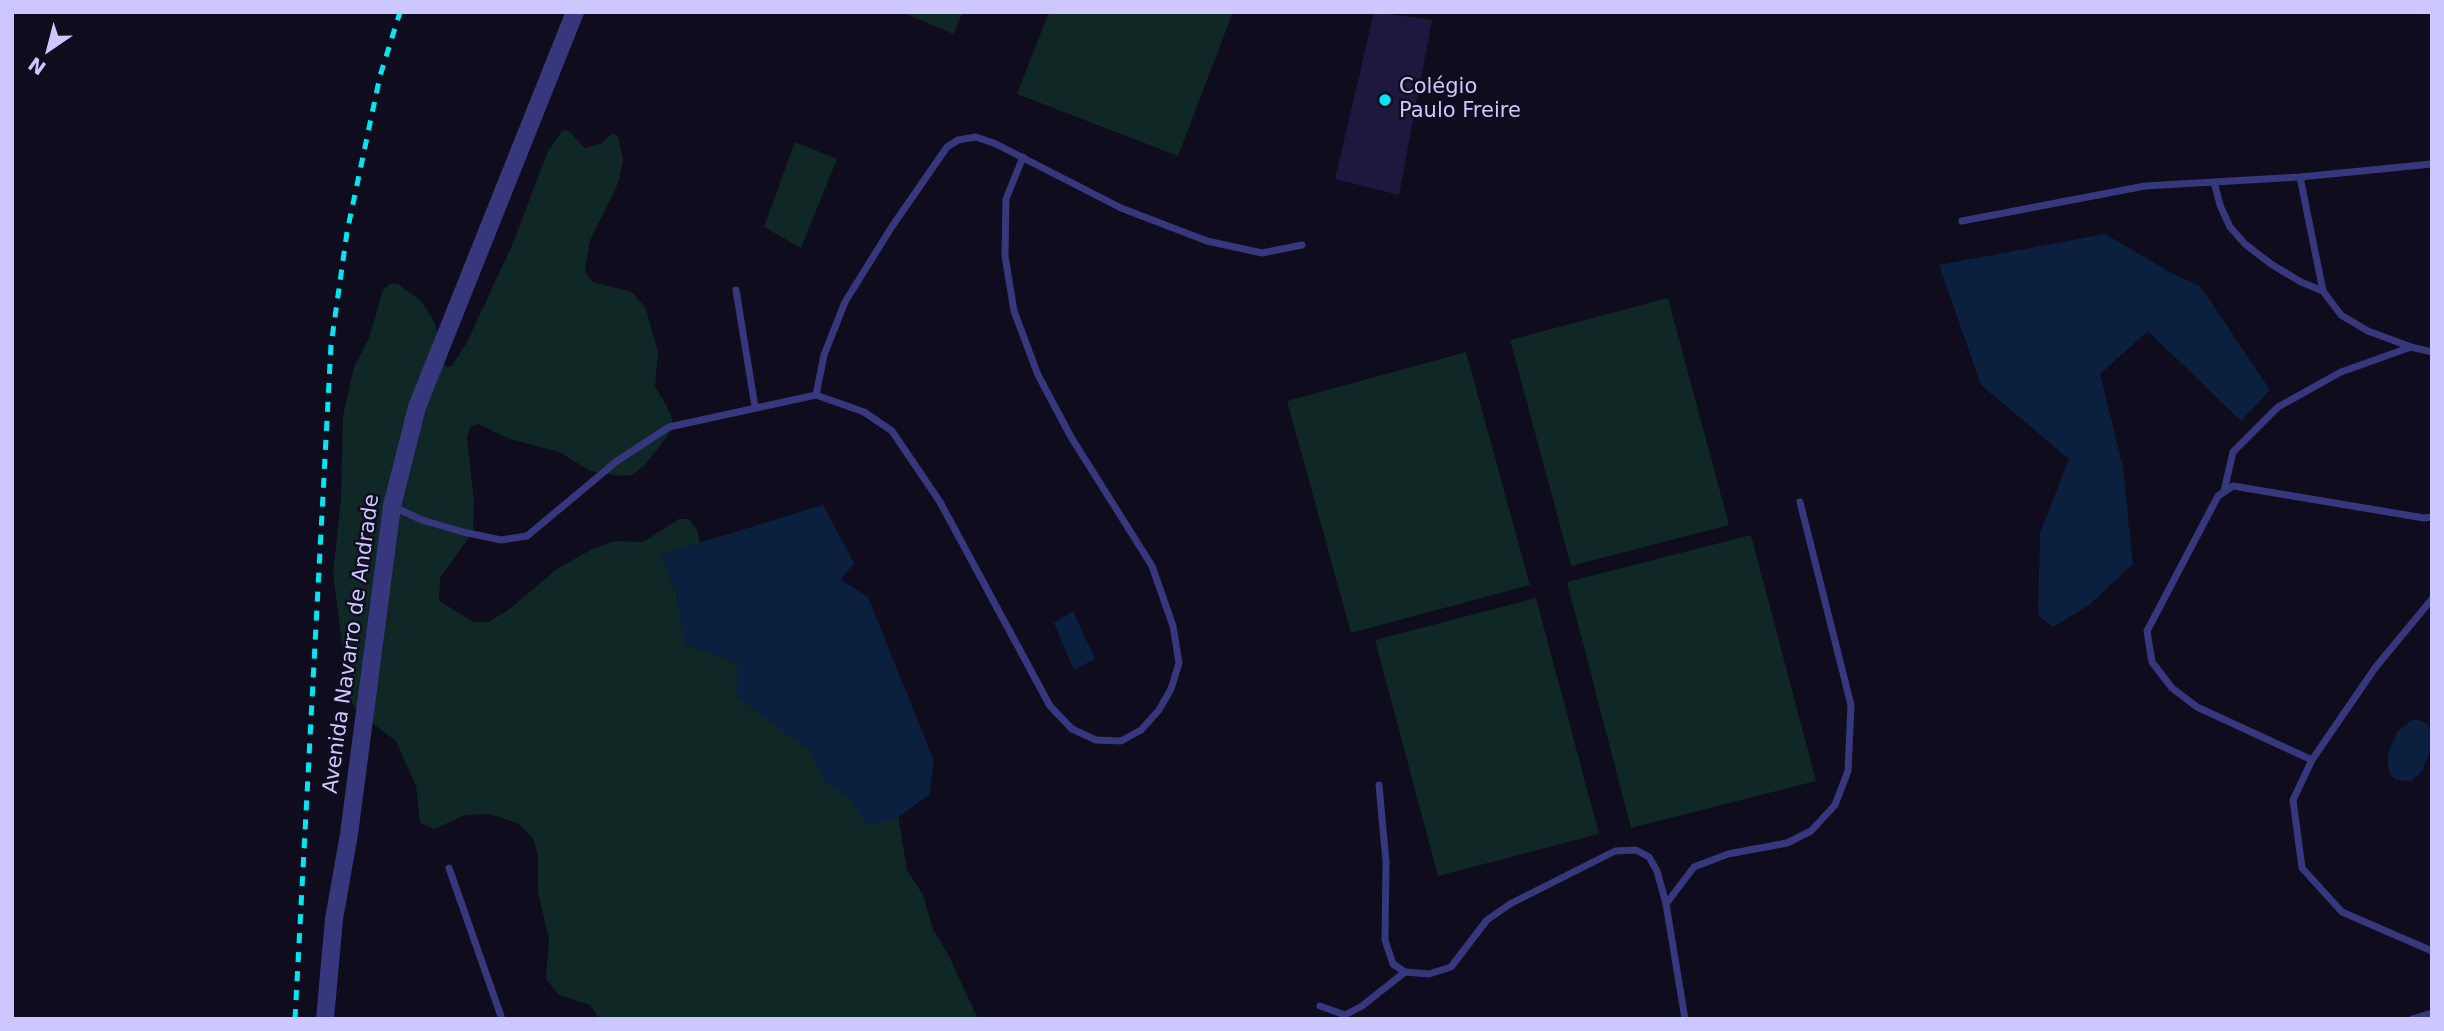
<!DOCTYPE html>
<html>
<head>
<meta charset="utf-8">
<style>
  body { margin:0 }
  #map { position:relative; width:2444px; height:1031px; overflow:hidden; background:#0e0c1d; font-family:"DejaVu Sans",sans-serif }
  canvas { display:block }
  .frame { position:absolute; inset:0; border:14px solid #ccc8ff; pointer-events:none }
  .north { position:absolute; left:14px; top:14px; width:70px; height:70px; -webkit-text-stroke:5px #0e0c1d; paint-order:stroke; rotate:215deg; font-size:19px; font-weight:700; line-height:28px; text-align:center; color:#ccc8ff }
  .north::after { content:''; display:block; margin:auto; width:24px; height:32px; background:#ccc8ff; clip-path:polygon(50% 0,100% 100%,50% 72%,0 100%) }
</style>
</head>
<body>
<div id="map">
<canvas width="2444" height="1031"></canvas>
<div class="frame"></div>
<div class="north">N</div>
</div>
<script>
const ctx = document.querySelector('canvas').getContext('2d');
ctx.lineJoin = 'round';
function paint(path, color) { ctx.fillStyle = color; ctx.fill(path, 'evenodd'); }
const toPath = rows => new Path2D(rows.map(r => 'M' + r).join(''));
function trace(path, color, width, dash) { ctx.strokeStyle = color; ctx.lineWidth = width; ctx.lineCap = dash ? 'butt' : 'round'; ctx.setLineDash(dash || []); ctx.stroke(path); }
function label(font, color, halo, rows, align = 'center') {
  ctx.font = font + ' "DejaVu Sans",sans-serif'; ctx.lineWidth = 5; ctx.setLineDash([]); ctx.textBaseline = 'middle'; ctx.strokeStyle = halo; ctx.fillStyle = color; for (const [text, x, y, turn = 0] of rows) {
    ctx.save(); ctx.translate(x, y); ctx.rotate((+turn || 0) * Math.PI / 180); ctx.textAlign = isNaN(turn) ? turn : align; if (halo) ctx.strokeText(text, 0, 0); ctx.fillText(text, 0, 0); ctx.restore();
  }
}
paint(toPath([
  [902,12,963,12,953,34],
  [1049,12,1233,12,1178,156,1017,94],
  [563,130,569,131,585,148,602,143,612,133,618,136,623,160,619,181,590,241,585,270,592,282,632,292,645,307,658,352,655,386,671,414,673,429,644,466,632,475,621,476,590,471,559,452,510,439,478,424,471,426,467,437,474,503,473,532,440,578,439,601,474,622,488,622,507,611,557,569,592,549,616,541,643,542,679,519,689,519,697,530,707,574,897,808,907,870,923,895,933,929,948,954,978,1019,599,1019,590,1005,559,995,546,979,549,940,538,892,538,855,533,839,518,823,489,814,466,815,434,829,420,823,416,786,396,741,357,712,349,697,333,573,341,499,343,416,354,367,369,338,383,290,390,284,398,284,421,301,435,323,442,360,447,367,452,366,467,342,513,243,548,151],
  [795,142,837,159,801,248,764,227],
  [1668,298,1729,525,1571,566,1510,340],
  [1466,352,1530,585,1351,633,1287,401],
  [1751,535,1816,781,1631,828,1567,582],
  [1536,598,1599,834,1438,876,1375,640]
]), '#0f2725');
paint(toPath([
  [2105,234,2168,271,2201,287,2270,390,2241,421,2148,331,2100,374,2123,468,2133,564,2089,605,2053,627,2038,615,2040,533,2069,459,1981,385,1939,265],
  [823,505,854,563,841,580,868,597,934,761,929,795,896,819,868,826,847,796,825,783,809,750,737,697,737,664,685,644,675,591,660,555],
  [1073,611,1095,659,1074,670,1054,623],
  [2413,719,2423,721,2428,725,2432,733,2432,745,2422,772,2411,781,2396,780,2391,776,2388,766,2388,754,2397,732]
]), '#0b203e');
paint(toPath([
  [1374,12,1432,20,1399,195,1335,179]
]), '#1e183e');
trace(toPath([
  [2300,177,2323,291,2341,315,2368,331,2411,347,2432,352],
  [2214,182,2220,205,2230,227,2245,244,2271,264,2301,282,2323,291],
  [1962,221,2145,186,2300,177,2432,164],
  [736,290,755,407],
  [816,395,864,412,892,431,940,502,1050,706,1072,729,1096,740,1121,741,1141,730,1159,710,1171,689,1179,663,1173,626,1152,566,1071,437,1038,375,1014,311,1005,256,1006,199,1023,157],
  [2224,491,2233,452,2278,407,2341,372,2411,347],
  [392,506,422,520,463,532,501,540,527,536,617,461,669,427,816,395,824,355,845,302,891,228,947,147,958,140,976,137,996,144,1121,208,1207,241,1262,253,1302,245],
  [2432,599,2375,668,2312,760,2293,800,2302,868,2342,912,2432,951],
  [2312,760,2197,707,2172,688,2152,662,2147,631,2218,496,2233,486,2424,518,2432,517],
  [1379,785,1386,862,1385,940,1393,964,1405,972,1429,974,1451,967,1487,920,1510,904,1615,851,1636,850,1649,857,1657,871,1666,904,1685,1019],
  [449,868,502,1019],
  [1666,904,1694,867,1728,854,1787,843,1811,831,1835,805,1848,771,1851,705,1800,502],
  [1320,1006,1345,1015,1362,1006,1405,972],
  [2412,1019,2432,1013]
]), '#36377d', 7);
trace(toPath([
  [325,1019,334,919,349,834,392,506,417,407,575,12]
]), '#36377d', 18);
trace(toPath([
  [295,1019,331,345,347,232,380,76,400,12]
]), '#00e6f3', 5, [10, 9]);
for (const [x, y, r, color] of [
  [1385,100,7,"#00e6f3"]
]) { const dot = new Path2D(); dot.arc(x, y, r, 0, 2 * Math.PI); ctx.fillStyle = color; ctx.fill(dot); trace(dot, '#0e0c1d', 2.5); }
label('21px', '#ccc8ff', '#0e0c1d', [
  ["Colégio",1399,88],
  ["Paulo Freire",1399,112]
], 'left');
label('21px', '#ccc8ff', '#0e0c1d', [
  ["Avenida Navarro de Andrade",352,644,-82]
]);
</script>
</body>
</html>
